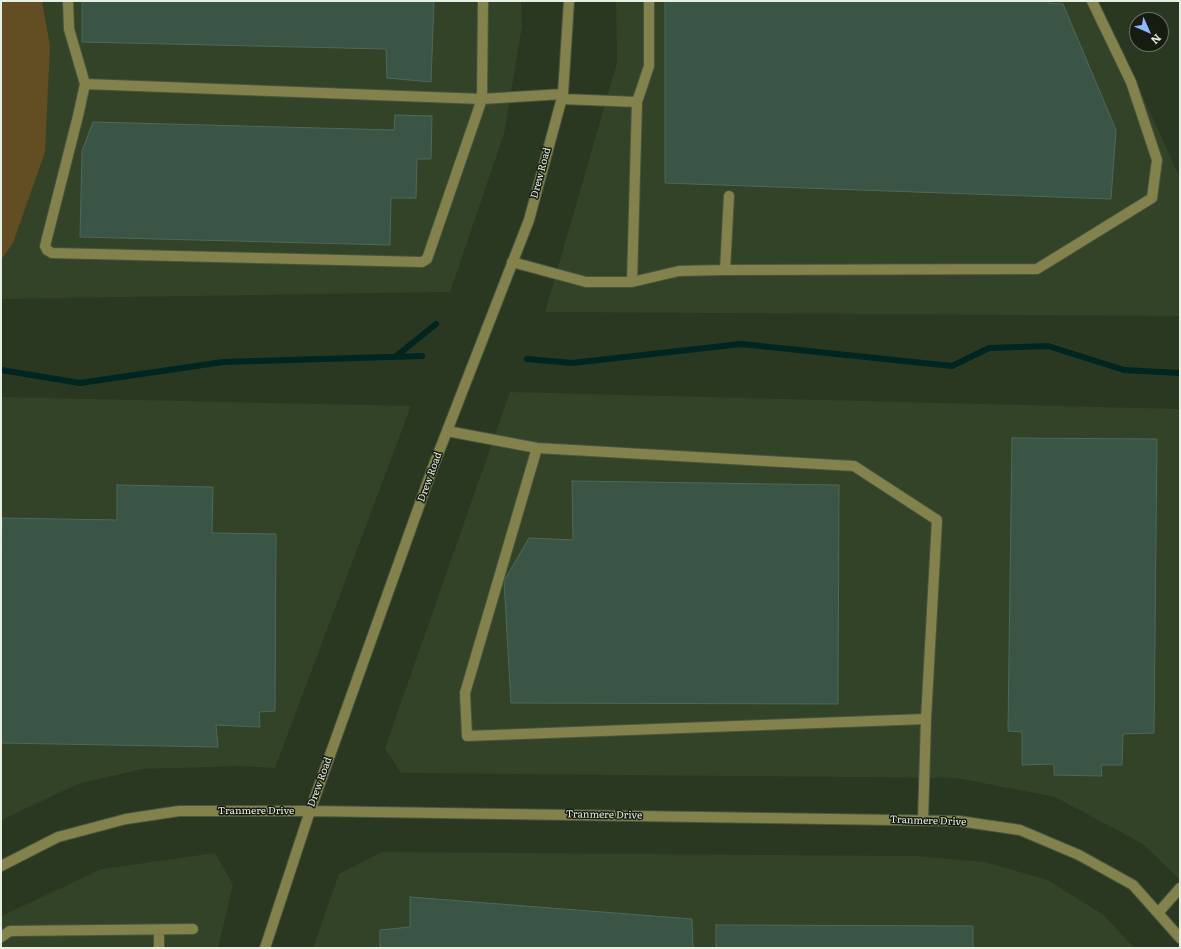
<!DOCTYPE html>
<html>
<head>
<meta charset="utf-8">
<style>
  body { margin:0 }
  #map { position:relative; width:1181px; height:949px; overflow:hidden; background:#2a3721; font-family:Literata,serif }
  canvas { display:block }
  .frame { position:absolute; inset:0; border:2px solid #e7f0e2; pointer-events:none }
  .north { position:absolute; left:1129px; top:12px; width:40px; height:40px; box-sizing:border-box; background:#161c12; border:1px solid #6a7165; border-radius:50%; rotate:135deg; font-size:11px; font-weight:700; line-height:16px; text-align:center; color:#e7f0e2 }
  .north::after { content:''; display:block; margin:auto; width:14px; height:18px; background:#8cb9fc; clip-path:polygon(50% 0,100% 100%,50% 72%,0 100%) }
</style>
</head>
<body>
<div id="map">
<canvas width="1181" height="949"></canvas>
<div class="frame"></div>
<div class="north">N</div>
</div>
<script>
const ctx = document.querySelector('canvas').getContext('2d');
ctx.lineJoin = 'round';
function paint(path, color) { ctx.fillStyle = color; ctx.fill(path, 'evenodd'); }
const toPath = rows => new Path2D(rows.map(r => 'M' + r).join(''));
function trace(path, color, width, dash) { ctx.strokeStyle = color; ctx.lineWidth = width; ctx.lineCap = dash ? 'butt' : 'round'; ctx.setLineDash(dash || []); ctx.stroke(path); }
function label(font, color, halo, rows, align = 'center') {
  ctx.font = font + ' Literata,serif'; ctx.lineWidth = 3; ctx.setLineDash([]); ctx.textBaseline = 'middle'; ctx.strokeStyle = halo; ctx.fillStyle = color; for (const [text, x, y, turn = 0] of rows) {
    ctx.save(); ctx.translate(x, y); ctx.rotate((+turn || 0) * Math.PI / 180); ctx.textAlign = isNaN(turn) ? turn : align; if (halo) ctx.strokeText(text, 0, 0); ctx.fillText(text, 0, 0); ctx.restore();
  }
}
paint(toPath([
  [42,1,521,1,522,26,504,134,450,292,1,299,1,260,13,243,50,45],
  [616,1,1099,1,1180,178,1180,316,545,312,617,63],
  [510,392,1180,409,1180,880,1143,844,1055,797,957,778,401,773,385,748],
  [1,397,411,406,275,768,240,766,142,769,78,784,1,820],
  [382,852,915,856,985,862,1048,880,1104,915,1134,948,313,948,339,874],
  [215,853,233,885,218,948,1,948,1,916,102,869]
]), '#334327');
paint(toPath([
  [1,1,42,1,50,45,45,152,13,243,1,260]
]), '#634e23');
trace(toPath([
  [395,357,436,324],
  [527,359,572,363,741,344,952,366,989,348,1048,346,1124,370,1180,373],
  [1,370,80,383,223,362,422,356]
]), '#012520', 6);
const building = toPath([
  [82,1,434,1,431,82,387,78,386,49,82,42,82,1],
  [665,1,1048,1,1048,3,1063,4,1116,130,1111,199,665,183,665,1],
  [395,115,432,116,431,159,417,159,416,198,391,198,390,245,80,237,82,151,93,122,394,130,395,115],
  [1012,438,1157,439,1154,733,1123,734,1122,765,1101,765,1102,776,1054,775,1054,764,1022,765,1022,732,1008,731,1012,438],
  [572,481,839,485,838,704,511,703,504,581,529,538,573,540,572,481],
  [117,485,213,487,212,533,276,534,275,711,259,712,260,727,216,725,218,747,1,743,1,589,2,518,117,520,117,485],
  [410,897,692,919,693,948,380,948,380,930,410,927,410,897],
  [716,925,973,926,973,948,716,948,716,925]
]);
paint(building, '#3a5445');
trace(building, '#4e6959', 1);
const minor = toPath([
  [68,1,69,29,85,84,78,116,45,246,47,250,52,253,422,262,427,259,482,99,483,1],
  [85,84,482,99,563,94],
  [637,102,649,66,649,1],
  [512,262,586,282,632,282,637,102,562,99],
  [725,270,1037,269,1152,198,1157,160,1131,82,1092,1],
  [632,282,679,271,725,270,729,196],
  [447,431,537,448,854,466,937,520,926,719,923,820],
  [537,448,465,693,467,736,926,719],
  [1,866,58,837,126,819,179,811,310,811,959,821,1020,830,1079,855,1133,885,1180,938],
  [1158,913,1180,888],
  [159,930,159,948],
  [1,937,10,931,193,929],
  [265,948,310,811,433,467,529,220,563,94,569,1]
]);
trace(minor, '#485540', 12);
trace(minor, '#83824d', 10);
label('10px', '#e7f0e2', '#161c12', [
  ["Drew Road",541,173,-75],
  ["Drew Road",430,477,-70],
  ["Drew Road",320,782,-70],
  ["Tranmere Drive",256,811],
  ["Tranmere Drive",604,815,1],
  ["Tranmere Drive",928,821,2]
]);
</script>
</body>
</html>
